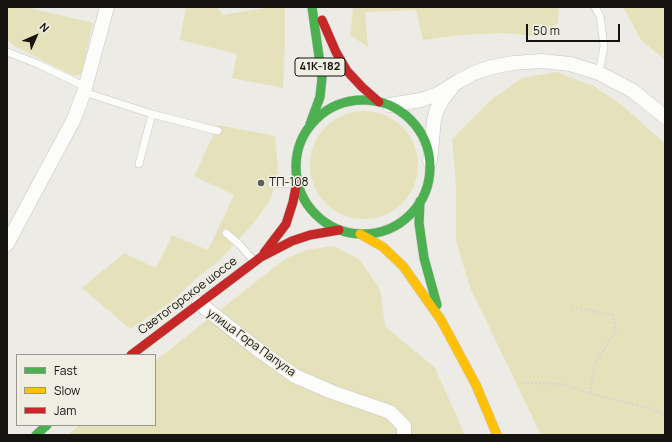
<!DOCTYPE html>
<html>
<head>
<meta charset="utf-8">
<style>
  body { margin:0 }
  #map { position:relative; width:672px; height:442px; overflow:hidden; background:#ecebe5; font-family:Manrope,sans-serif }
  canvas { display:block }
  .frame { position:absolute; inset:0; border:8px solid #151410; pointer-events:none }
  .legend { position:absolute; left:16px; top:354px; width:140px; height:72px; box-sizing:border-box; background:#efeee2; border:1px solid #98978e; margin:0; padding:5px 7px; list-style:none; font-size:12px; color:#151410 }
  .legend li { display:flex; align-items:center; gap:8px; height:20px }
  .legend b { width:20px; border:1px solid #98978e }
  .north { position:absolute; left:16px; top:16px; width:40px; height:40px; -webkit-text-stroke:3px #efeee2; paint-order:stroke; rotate:45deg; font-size:11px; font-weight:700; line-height:16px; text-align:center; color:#151410 }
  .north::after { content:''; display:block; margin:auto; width:14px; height:18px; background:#151410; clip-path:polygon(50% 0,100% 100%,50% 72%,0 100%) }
  .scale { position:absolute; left:526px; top:24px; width:94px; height:18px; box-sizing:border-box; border:2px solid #151410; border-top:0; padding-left:5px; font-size:12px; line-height:14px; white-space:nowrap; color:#151410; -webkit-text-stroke:3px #efeee2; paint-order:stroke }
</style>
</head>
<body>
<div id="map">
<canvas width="672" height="442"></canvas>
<div class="frame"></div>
<ul class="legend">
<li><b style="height:5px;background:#4caf50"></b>Fast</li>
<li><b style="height:5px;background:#ffc107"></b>Slow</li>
<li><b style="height:5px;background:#c62828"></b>Jam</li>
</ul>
<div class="north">N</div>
<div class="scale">50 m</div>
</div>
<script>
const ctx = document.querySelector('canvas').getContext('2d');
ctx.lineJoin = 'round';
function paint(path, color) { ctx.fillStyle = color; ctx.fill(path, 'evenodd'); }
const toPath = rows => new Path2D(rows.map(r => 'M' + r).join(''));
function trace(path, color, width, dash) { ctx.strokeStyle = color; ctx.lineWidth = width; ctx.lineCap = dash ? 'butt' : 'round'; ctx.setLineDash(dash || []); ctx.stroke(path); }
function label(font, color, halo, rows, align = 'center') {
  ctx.font = font + ' Manrope,sans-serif'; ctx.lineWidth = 3; ctx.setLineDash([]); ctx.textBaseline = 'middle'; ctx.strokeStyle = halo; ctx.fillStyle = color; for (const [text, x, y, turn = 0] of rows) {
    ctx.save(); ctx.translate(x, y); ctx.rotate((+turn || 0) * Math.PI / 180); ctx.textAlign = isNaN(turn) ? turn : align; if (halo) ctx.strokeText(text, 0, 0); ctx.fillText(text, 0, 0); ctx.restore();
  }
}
paint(toPath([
  [7,7,25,7,93,23,81,74,74,76,14,46,7,39],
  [186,7,218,7,222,15,272,7,285,7,285,42,283,88,232,78,237,54,180,40],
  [355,7,559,7,558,23,535,36,505,33,459,35,423,40,416,10,365,12,368,47,350,35,353,8],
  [623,7,665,7,665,60,641,40],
  [556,72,594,86,623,106,665,144,665,435,541,435,470,287,456,241,456,186,452,139,491,100,522,78],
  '310 165a54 54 0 1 1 108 0a54 54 0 1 1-108 0Z',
  [218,125,275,136,278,170,271,199,252,225,219,261,200,275,170,303,130,329,82,288,124,253,156,268,172,235,208,250,234,195,194,176],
  [333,246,359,259,380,289,385,326,435,368,465,435,68,435,79,425,155,425,155,361,285,259,306,250]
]), '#e5e2bb');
const lane = toPath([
  [595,7,600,16,604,46,599,73],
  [7,52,38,64,86,87],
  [84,92,152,114,218,131],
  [139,164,152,114],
  [272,184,295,183],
  [226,233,239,244,253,260]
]);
const street = toPath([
  [389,105,421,100,438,94,459,81,474,73,492,67,513,63,542,61,570,64,599,73,633,91,665,117],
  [430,161,434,120,437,109,443,99,451,89],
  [7,244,74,119,84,92,107,7],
  [199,303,256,348,295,376,332,392,390,412,404,426,404,435]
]);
const fast = toPath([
  '296 167a67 67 0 1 1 134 0a67 67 0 1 1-134 0Z',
  [310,124,320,97,322,78,312,7],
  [420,201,419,223,424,258,437,305],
  [36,435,47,425]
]);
const slow = toPath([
  [360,234,383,247,403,266,441,320,476,385,497,435]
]);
const jam = toPath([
  [322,20,336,52,347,71,362,87,379,102],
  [264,253,286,224,293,202,297,182],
  [131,355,261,257,292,241,310,235,339,230]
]);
trace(lane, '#c5c4bf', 8);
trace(street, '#c5c4bf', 15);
trace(fast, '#c5c4bf', 10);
trace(slow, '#c5c4bf', 10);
trace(jam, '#c5c4bf', 10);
trace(toPath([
  [572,307,612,315,616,330,595,363,590,393],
  [523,383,562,384,603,397,652,409,665,415]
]), '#d5d4d2', 2, [2, 2]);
trace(lane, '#fcfcfb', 7);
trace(street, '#fcfcfb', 14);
trace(fast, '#4caf50', 9);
trace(slow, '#ffc107', 9);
trace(jam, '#c62828', 9);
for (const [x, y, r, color] of [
  [261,183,4,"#605f5b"]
]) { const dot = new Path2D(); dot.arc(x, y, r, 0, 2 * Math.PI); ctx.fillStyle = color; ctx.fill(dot); trace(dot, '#efeee2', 1.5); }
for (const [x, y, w] of [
  [320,67,50]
]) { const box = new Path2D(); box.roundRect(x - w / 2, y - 9, w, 18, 3); ctx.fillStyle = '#efeee2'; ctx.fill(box); trace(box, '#151410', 1); }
label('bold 11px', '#151410', null, [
  ["41К-182",320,67]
]);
label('12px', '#151410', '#efeee2', [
  ["ТП-108",269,183]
], 'left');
label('12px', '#151410', '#efeee2', [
  ["Светогорское шоссе",188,296,-37],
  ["улица Гора Папула",251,343,36]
]);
</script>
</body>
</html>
